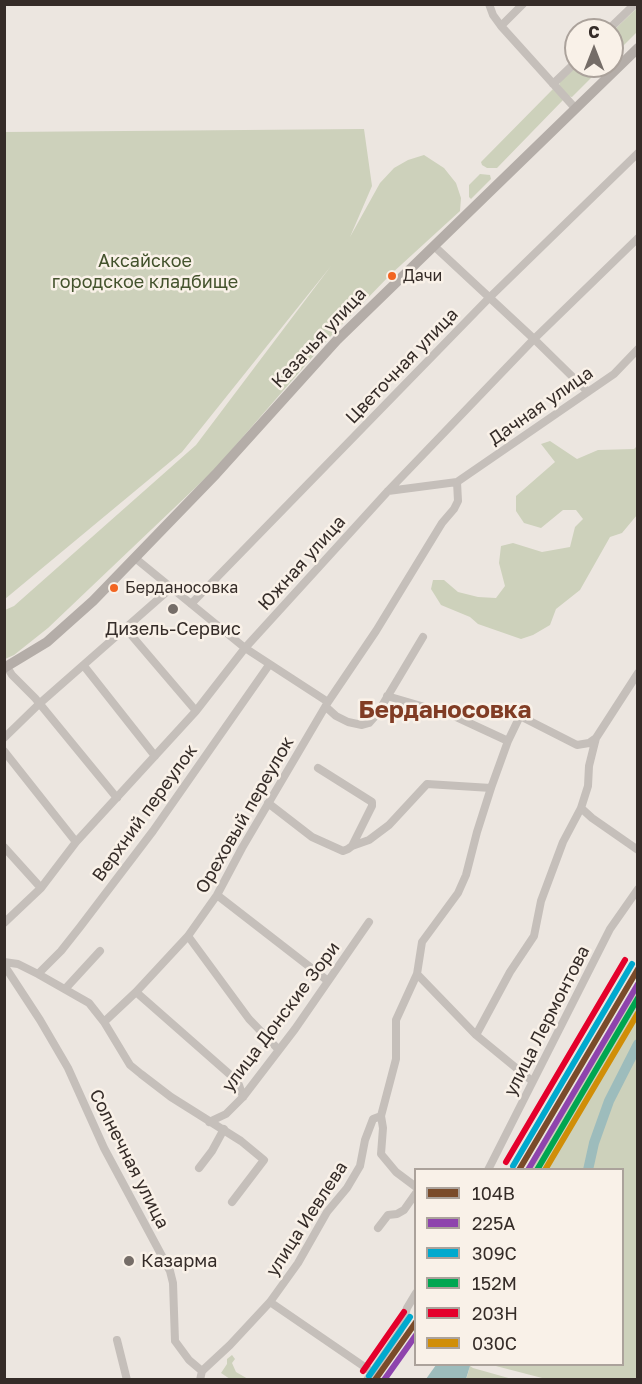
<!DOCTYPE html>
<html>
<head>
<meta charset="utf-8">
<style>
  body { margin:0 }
  #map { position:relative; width:642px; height:1384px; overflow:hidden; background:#ece6e0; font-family:"Golos Text",sans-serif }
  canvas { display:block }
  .frame { position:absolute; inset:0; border:6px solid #352c28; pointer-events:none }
  .legend { position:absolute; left:414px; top:1168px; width:210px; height:198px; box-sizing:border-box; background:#f9f1e8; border:2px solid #aba29b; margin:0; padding:8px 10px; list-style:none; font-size:18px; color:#352c28 }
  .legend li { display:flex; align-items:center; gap:12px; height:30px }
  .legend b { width:30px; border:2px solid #aba29b }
  .north { position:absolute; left:564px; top:18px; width:60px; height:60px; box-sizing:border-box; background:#f9f1e8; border:2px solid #aba29b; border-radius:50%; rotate:0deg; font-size:16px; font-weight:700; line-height:24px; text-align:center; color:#352c28 }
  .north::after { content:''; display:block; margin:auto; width:21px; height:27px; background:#756d68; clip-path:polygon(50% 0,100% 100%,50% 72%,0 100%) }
</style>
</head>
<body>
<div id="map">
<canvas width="642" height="1384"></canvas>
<div class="frame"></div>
<ul class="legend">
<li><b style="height:8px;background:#7a4b2a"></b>104В</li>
<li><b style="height:8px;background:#8e44ad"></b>225А</li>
<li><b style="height:8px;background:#00a9ce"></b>309С</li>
<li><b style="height:8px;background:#00a651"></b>152М</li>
<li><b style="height:8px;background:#e4002b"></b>203Н</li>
<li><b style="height:8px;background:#d08e08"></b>030C</li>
</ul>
<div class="north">С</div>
</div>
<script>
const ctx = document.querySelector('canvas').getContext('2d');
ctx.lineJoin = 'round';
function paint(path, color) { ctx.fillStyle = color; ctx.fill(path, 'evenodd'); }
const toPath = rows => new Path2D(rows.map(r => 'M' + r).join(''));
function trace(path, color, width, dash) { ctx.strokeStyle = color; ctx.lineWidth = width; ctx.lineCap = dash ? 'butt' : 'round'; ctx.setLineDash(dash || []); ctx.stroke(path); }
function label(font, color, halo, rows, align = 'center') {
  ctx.font = font + ' "Golos Text",sans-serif'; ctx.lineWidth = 5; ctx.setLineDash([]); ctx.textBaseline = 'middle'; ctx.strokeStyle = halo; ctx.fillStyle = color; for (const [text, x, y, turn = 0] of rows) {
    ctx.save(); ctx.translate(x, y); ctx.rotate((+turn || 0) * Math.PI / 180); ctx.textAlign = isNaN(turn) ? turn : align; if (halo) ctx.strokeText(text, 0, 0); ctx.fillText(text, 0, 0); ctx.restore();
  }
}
paint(toPath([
  [637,8,637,32,612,57,612,32],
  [577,66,603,66,572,97,567,96,559,86,560,82],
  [553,89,564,99,497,168,487,168,482,165,481,162],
  [364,129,372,186,350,237,380,183,394,168,408,160,424,155,444,168,456,183,461,198,460,211,390,275,330,337,214,470,48,628,14,655,5,659,5,610,14,606,196,445,331,266,182,452,5,599,5,132],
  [480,174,490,175,491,179,471,199,469,197,469,185],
  [550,441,577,459,598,450,634,449,637,446,637,515,622,533,610,537,580,590,556,609,550,625,533,635,521,639,478,624,470,617,441,605,431,589,433,580,444,580,458,592,478,597,496,598,505,586,499,563,501,546,513,543,542,552,570,547,575,527,583,519,576,510,563,510,541,528,524,523,516,511,516,496,555,462,541,444],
  [637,988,637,1379,546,1379,492,1365,622,1364,622,1170,532,1169],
  [232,1355,235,1359,232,1363,236,1372,248,1379,230,1379,221,1373,227,1364,227,1359],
  [470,1366,473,1368,512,1379,466,1380]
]), '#cdd1bb');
paint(toPath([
  [436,1365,464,1365,470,1366,466,1379,426,1379]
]), '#9dbcbc');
trace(toPath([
  [588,1170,594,1143,609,1101,638,1044]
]), '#9dbcbc', 10);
trace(toPath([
  [489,4,493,15,501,26,575,108],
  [501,26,523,4],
  [608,30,635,4],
  [553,84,576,62],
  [434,246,534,339,588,392],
  [388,491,457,482,614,374,638,349],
  [135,558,245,648,328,702],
  [191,604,489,298,638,153],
  [126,629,196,711],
  [84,666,155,756],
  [7,667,12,675,35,698,117,798],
  [387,696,452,715,508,741],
  [326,707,336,716,348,722,362,725,369,723,377,714,423,637],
  [4,738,39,704,171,588],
  [4,751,76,842],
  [268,803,312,837,343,851,348,849,352,846,372,806,372,802,318,768],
  [581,808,592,818,638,850],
  [352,846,369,840,389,825,427,784,491,788],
  [4,847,41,888],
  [217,895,328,981],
  [4,923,41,888,76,842,196,711,245,648,388,491,534,339,638,238],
  [188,936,249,1019,278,1049],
  [4,962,18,964,38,974,89,1003,104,1022,130,1065,141,1074,171,1097,241,1141,264,1160,232,1202],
  [4,965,40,1020,68,1068,104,1148,170,1271,173,1283,175,1341,189,1360,202,1371],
  [38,974,61,951,80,927,153,831,269,665],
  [417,974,476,1035,532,1081],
  [66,988,100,951],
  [136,992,235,1079,239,1085,243,1097],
  [104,1022,136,992,188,936,217,895,242,848,328,702,376,631,442,523,454,509,458,501,457,482],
  [476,1035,510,972,534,936,541,901,563,842,581,808,588,786,589,766,596,738,638,673],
  [381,1116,383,1128,381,1154,396,1172,416,1187],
  [209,1122,226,1114,243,1097,295,1029,369,922],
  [199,1168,212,1151,224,1129],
  [488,1170,610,929,638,889],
  [378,1228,388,1215,397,1214,404,1210,416,1193],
  [270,1302,372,1372],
  [117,1340,127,1380],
  [200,1380,202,1371,230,1345,270,1302,298,1263,327,1212,347,1188,360,1166,365,1140,373,1119,381,1116,396,1059,396,1020,417,974,422,942,458,893,466,875,477,832,491,788,508,741,520,716,577,745,589,743,596,738],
  [367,1380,400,1331,407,1308,416,1293]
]), '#c5bfba', 8);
trace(toPath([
  [4,668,47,642,93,601,216,474,337,340,638,48]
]), '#b4ada8', 10);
trace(toPath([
  [519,1170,638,969],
  [375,1380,416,1322]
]), '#7a4b2a', 6);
trace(toPath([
  [528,1170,638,984],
  [384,1380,416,1335]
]), '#8e44ad', 6);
trace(toPath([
  [513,1166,632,964],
  [369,1376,410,1317]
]), '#00a9ce', 6);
trace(toPath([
  [537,1170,638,998]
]), '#00a651', 6);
trace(toPath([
  [506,1162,625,960],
  [363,1371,404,1312]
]), '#e4002b', 6);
trace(toPath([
  [545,1170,638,1013]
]), '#d08e08', 6);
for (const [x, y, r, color] of [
  [392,276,5,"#f26522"],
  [114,588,5,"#f26522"],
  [173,609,6,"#756d68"],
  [129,1261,6,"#756d68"]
]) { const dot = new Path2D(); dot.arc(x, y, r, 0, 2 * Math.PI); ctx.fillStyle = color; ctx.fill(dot); trace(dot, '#f9f1e8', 2); }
label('16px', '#352c28', '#f9f1e8', [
  ["Дачи",403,276],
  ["Берданосовка",125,588]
], 'left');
label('18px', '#44532d', '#f9f1e8', [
  ["Аксайское",145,261],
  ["городское кладбище",145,282]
]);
label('18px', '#352c28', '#f9f1e8', [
  ["Казачья улица",319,338,-47],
  ["Цветочная улица",402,366,-46],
  ["Дачная улица",541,406,-35],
  ["Южная улица",302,563,-48],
  ["Верхний переулок",145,813,-54],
  ["Ореховый переулок",245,815,-60],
  ["улица Донские Зори",281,1017,-53],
  ["улица Лермонтова",547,1021,-63],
  ["Солнечная улица",129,1159,63],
  ["улица Иевлева",307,1219,-57]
]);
label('18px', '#352c28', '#f9f1e8', [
  ["Дизель-Сервис",173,629],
  ["Казарма",141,1261,"left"]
]);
label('bold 24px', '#813c24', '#f9f1e8', [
  ["Берданосовка",445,710]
]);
</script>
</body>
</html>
